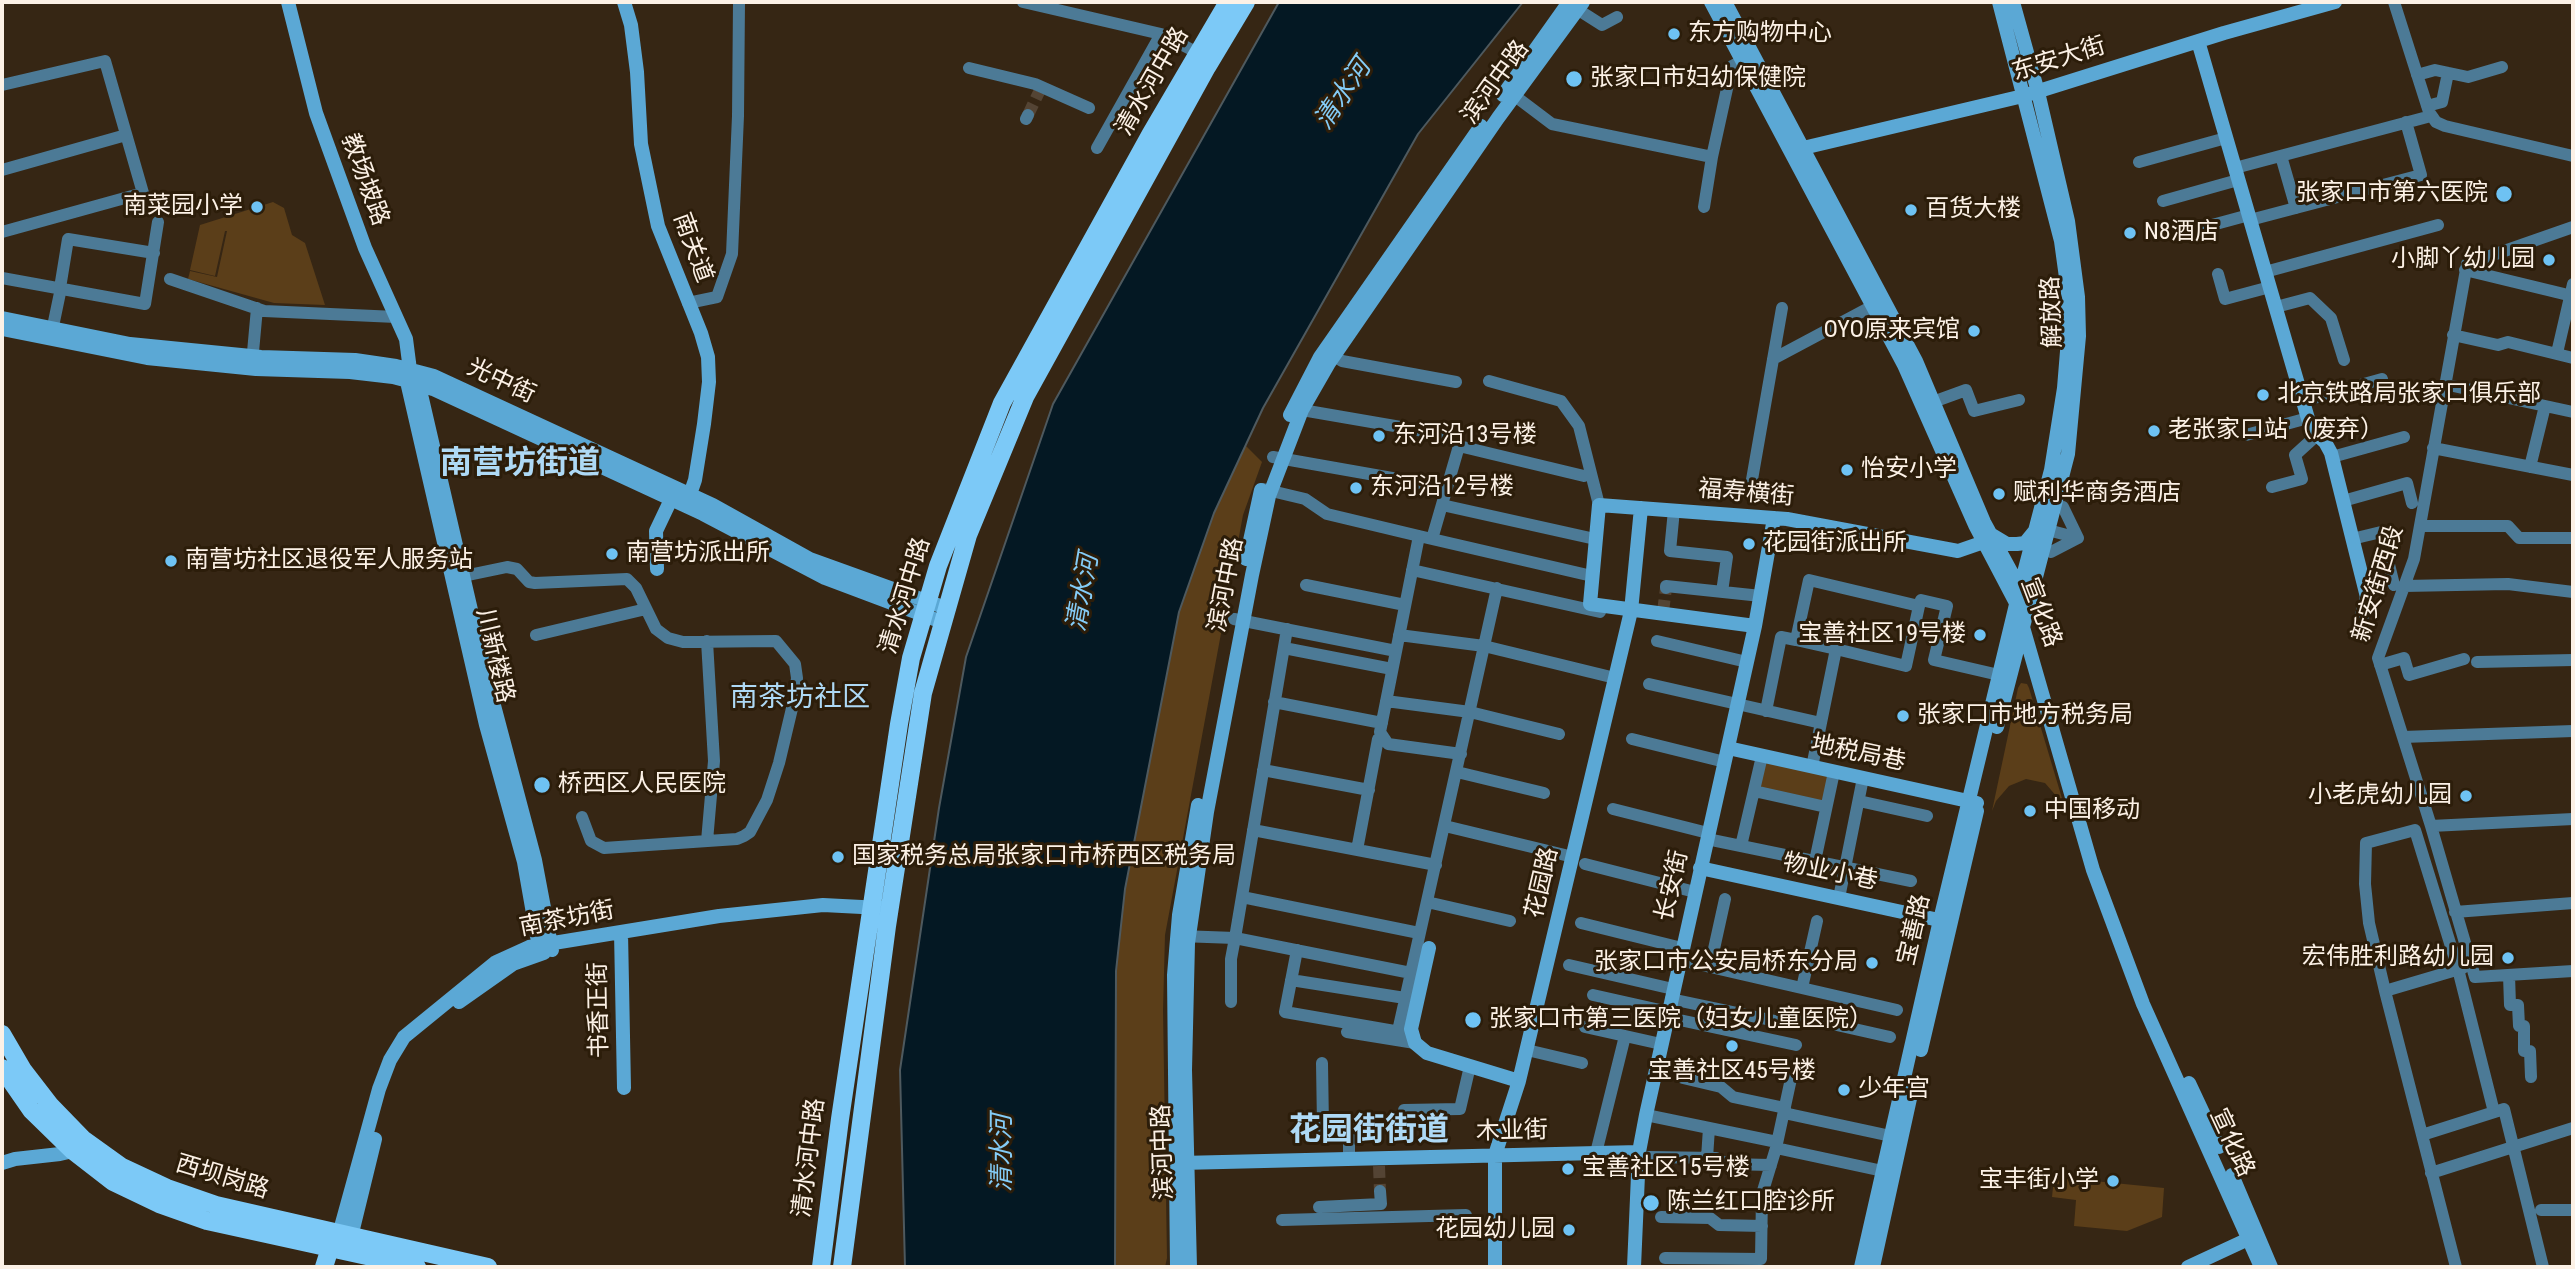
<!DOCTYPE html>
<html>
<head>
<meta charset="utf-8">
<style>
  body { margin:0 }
  #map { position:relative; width:2575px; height:1269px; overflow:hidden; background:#362614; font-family:"Roboto Condensed",sans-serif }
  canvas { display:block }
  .frame { position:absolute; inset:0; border:4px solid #fcf1e6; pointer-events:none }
</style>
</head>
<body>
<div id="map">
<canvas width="2575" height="1269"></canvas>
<div class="frame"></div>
</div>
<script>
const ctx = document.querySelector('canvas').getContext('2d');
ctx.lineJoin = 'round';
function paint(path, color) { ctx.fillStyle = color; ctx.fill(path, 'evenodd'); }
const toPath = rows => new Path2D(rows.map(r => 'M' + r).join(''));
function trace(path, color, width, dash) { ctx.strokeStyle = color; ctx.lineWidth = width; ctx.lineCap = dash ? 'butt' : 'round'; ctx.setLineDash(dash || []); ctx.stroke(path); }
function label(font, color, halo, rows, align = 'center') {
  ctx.font = font + ' "Roboto Condensed","Noto Sans SC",sans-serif'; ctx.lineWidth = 6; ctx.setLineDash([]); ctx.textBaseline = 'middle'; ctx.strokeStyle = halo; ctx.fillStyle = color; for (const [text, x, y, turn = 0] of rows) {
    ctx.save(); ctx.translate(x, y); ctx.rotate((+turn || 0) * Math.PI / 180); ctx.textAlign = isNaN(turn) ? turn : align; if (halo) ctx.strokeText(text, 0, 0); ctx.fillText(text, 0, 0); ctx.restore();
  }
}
paint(toPath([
  [273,202,284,208,292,235,305,243,325,305,274,303,188,279,190,271,217,277,227,231,225,231,215,276,190,270,200,225],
  [1245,445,1262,462,1243,515,1165,935,1163,1010,1167,1258,1165,1267,1115,1267,1116,971,1125,889,1179,612,1214,513],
  [2021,683,2027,684,2029,688,2064,805,2045,783,2026,779,2009,786,1996,801,1992,811,2018,688],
  [1765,759,1830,774,1823,804,1758,790],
  [2054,1177,2164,1188,2162,1217,2127,1231,2074,1226,2076,1200,2052,1197]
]), '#5b3e19');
const water = toPath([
  [1279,2,1523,2,1418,134,1263,408,1214,513,1179,612,1125,889,1116,971,1115,1267,905,1267,900,1070,939,808,966,657,1053,404,1279,2]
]);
paint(water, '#041823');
trace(water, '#4e595e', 2);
trace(toPath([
  [1028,115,1039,92],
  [1663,612,1666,588],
  [1379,1166,1380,1191]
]), '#544434', 12, [12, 6]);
trace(toPath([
  [1023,2,1161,34,1198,53],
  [2394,2,2429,112,2436,122,2445,126,2573,156],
  [1569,4,1602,25,1617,17],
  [969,68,1035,84,1089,108],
  [2417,75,2435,70,2468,77,2502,67],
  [2,85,105,61,143,193,2,232],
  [1507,90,1552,124,1712,157],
  [2427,106,2442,102,2448,73],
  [1026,119,1028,115],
  [1097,148,1161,34],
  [2281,156,2296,208],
  [2139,162,2226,138],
  [2235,168,2431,116],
  [2,170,126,135],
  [2163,201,2238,180],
  [1704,207,1712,157,1732,66,1751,56],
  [2250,220,2421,175,2406,122],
  [2573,227,2467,264,2414,559,2378,658,2431,826,2475,977,2573,971],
  [2179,234,2249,215],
  [2465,270,2564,294],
  [2265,272,2438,225],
  [2218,274,2225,299,2270,287],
  [2,278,145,304,158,222],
  [170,279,264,311,396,317],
  [60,288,68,239,154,253],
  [688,303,717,297,732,254,738,116,739,2],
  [2276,307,2310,298,2331,318,2344,360],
  [2453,335,2498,345,2508,342,2573,358],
  [51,336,61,288],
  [1328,352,1342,361,1456,382],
  [2557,353,2573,284],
  [1773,359,1880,302],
  [252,363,257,308],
  [1489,381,1561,401,1579,426,1599,505],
  [2444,384,2573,412],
  [2303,401,2382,379],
  [1933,402,1966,390,1974,411,2019,400],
  [1296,406,1302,410,1447,435],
  [2246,435,2308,418],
  [2433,448,2573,475],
  [1273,457,1426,484],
  [2332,457,2404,437],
  [2530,467,2545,406],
  [2272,487,2302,479,2295,455,2317,435],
  [1263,489,1305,499,1327,514,1419,536],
  [1750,491,1782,308],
  [2343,501,2407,483,2412,503],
  [1442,505,1595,539],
  [1674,510,1670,551,1727,557,1722,592],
  [2420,526,2508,526,2519,538,2573,538],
  [2048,530,2078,538],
  [1432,539,1592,576],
  [2352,539,2381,532,2394,585],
  [2051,552,2078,538,2063,507],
  [1412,570,1600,612],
  [454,578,507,567,517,569,529,582,535,583,627,579,636,588,656,629,668,638,683,642,776,641,795,664,797,678,794,700,779,763,767,800,750,832,744,836,737,839,604,848,591,841,582,817],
  [1306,585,1405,605],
  [2404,586,2508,584,2573,592],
  [1666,588,1666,586,1761,596],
  [1234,619,1396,651],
  [1287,629,1235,938,1411,973],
  [536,635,646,609],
  [1399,635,1484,646,1615,678],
  [707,641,714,761,707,841],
  [1657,641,1747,662],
  [1284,648,1392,669],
  [1836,649,1906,666,1919,606],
  [2477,662,2573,660],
  [2380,665,2404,658,2409,675,2464,659],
  [1649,684,1821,723],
  [1386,701,1470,712,1559,734],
  [1274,702,1382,723],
  [1766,711,1781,637,1796,640],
  [2403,737,2573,731],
  [1632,739,1725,762],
  [1461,754,1388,744,1380,732,1419,536,1432,539,1459,446,1584,476],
  [1812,767,1836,649,1796,640,1809,580,1919,606,1921,600,1947,606,1934,660,1999,675],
  [1263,770,1369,790],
  [1457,772,1544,793],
  [1754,791,1826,807],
  [1859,801,1927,816],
  [1613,809,1708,833],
  [1445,826,1573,857],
  [2431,826,2573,819],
  [1253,830,1436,865],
  [1707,839,1911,881],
  [1741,846,1762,756],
  [1357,850,1378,739,1382,737],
  [1815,861,1834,772],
  [1585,864,1695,892],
  [1242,897,1419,933],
  [1839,898,1863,778],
  [1427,902,1510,921],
  [2455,912,2573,903],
  [1581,923,1682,948],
  [1180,936,1235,938,1231,959,1231,1002],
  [1297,950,1285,1012,1406,1033],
  [1680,960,1897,1010],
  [1569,965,1673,989],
  [1710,967,1725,899],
  [2509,975,2510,1005,2518,1005,2519,1026,2524,1026,2524,1051,2530,1051,2531,1077],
  [1291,980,1405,998],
  [1802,988,1817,921],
  [2385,991,2369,923,2365,884,2366,843,2415,830,2458,969,2494,1112],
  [1593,995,1669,1012],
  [1671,999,1780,1022,1810,1019,1890,1037],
  [1675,1019,1796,1045],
  [1585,1027,1661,1044],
  [1398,1031,1497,588],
  [1347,1032,1415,1043],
  [1527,1050,1582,1063],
  [1322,1063,1323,1126],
  [1683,1078,1721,1087,1733,1097,1785,1108],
  [1404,1110,1460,1109,1470,1066],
  [1784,1113,1900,1138],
  [1646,1115,1777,1142],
  [1303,1126,1349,1125,1349,1159],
  [2422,1135,2504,1109,2543,1267],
  [1776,1148,1892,1173],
  [1596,1153,1625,1036],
  [1649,1157,1716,1158,1726,1164,1771,1165],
  [1707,1158,1709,1128],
  [2431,1173,2573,1128],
  [1319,1207,1381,1204,1380,1191],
  [2541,1210,2573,1210],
  [1661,1217,1710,1218,1719,1225,1762,1226],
  [1282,1220,1466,1215],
  [1665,1258,1761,1259,1762,1194,1776,1148,1792,1074],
  [2456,1267,2385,991,2463,968]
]), '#4c7a96', 12);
trace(toPath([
  [288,2,316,113,365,248,406,339,410,370],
  [624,2,631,25,637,72,641,144,658,226,701,333,708,357,709,382,704,424,695,480,687,503],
  [1711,2,1904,365,1975,525,2016,603,2093,870,2143,1004,2261,1267],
  [1725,2,1916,361,1984,522,2020,588,2029,611],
  [2198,41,2309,422,2315,433,2325,442,2331,453,2367,597,2357,633],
  [1503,95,1569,2],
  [1795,152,1803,148,2023,96,2224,33,2335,2],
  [2,318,130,344,261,357,355,360,396,366,434,376,713,505,810,559,946,608],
  [2,329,147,358,256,369,350,372,393,377,412,382,433,389,703,514,825,578,942,622],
  [405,373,486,725,524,862,540,953],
  [417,377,487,679,535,860,552,950],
  [1290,415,1320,357,1481,126],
  [1992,535,2007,544,2017,544,2025,543,2034,532],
  [1246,559,1261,490],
  [657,569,656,531,675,491],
  [1755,626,1590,604,1599,505,1787,519,1958,551,1984,542],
  [1997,727,2068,454,2079,336,2078,297,2068,221,2038,92,2013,2],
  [1728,748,1977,803],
  [1700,868,1948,922],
  [621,932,624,1088],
  [1429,948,1411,1029,1415,1043,1427,1053,1519,1081],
  [459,1002,513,964,544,953],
  [1921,1050,1977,811],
  [2189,1083,2219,1147],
  [2,1163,15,1159,60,1154,73,1151,77,1146],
  [1181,1163,1639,1152],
  [2232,1175,2271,1267],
  [339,1234,379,1089,390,1060,404,1037,496,962,529,947,719,916,823,905,881,908],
  [351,1237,375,1139],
  [1177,1267,1174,975,1179,915,1198,805],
  [1190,1267,1185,1070,1188,943,1207,812,1252,575,1269,496,1302,410,1329,363,1498,118,1583,2],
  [1495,1267,1495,1155,1519,1081,1631,611,1641,508],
  [1634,1267,1639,1152,1646,1115,1755,626,1774,518],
  [1861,1267,1940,920,2020,588,2051,470,2064,388,2068,339,2068,292,2061,241,1999,2],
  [1873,1267,1911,1094],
  [2188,1267,2257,1235]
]), '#5ba8d5', 14);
trace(toPath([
  [2,1034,23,1070,50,1105,83,1139,122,1167,167,1188,216,1205,488,1267],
  [2,1068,31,1110,73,1151,113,1182,159,1204,207,1221,417,1267],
  [324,1267,330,1248,335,1240],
  [821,1267,840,1119,899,724,911,658,938,566,1002,403,1150,135,1228,2],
  [842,1267,887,926,923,693,968,535,1025,397,1207,67,1246,2]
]), '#7cc9f7', 18);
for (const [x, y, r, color] of [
  [1674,34,7,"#6ec2f3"],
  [1574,79,9,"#6ec2f3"],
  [2504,194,9,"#6ec2f3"],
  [257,207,7,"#6ec2f3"],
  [1911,210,7,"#6ec2f3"],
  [2130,233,7,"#6ec2f3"],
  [2549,260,7,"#6ec2f3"],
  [1974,331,7,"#6ec2f3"],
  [2263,395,7,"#6ec2f3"],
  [2154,431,7,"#6ec2f3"],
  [1379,436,7,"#6ec2f3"],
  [1847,470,7,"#6ec2f3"],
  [1356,488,7,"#6ec2f3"],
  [1999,494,7,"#6ec2f3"],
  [1749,544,7,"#6ec2f3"],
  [612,554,7,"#6ec2f3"],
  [171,561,7,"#6ec2f3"],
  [1980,635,7,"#6ec2f3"],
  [1903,716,7,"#6ec2f3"],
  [542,785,9,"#6ec2f3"],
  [2466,796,7,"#6ec2f3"],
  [2030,811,7,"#6ec2f3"],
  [838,857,7,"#6ec2f3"],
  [2508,958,7,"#6ec2f3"],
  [1872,963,7,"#6ec2f3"],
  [1473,1020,9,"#6ec2f3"],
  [1732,1046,7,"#6ec2f3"],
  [1844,1090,7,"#6ec2f3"],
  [1568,1169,7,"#6ec2f3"],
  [2113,1181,7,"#6ec2f3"],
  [1651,1203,9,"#6ec2f3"],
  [1569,1230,7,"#6ec2f3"]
]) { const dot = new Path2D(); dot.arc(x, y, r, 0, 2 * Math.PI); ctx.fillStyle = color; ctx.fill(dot); trace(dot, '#2c1d0a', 2.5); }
label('24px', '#fcf1e6', '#2c1d0a', [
  ["东方购物中心",1688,34],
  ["张家口市妇幼保健院",1590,79],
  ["张家口市第六医院",2488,194,"right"],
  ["南菜园小学",243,207,"right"],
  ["百货大楼",1925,210],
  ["N8酒店",2144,233],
  ["小脚丫幼儿园",2535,260,"right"],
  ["OYO原来宾馆",1960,331,"right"],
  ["北京铁路局张家口俱乐部",2277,395],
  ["老张家口站（废弃）",2168,431],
  ["东河沿13号楼",1393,436],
  ["怡安小学",1861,470],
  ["东河沿12号楼",1370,488],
  ["赋利华商务酒店",2013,494],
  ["花园街派出所",1763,544],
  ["南营坊派出所",626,554],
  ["南营坊社区退役军人服务站",185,561],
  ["宝善社区19号楼",1966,635,"right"],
  ["张家口市地方税务局",1917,716],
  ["桥西区人民医院",558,785],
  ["小老虎幼儿园",2452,796,"right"],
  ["中国移动",2044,811],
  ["国家税务总局张家口市桥西区税务局",852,857],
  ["宏伟胜利路幼儿园",2494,958,"right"],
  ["张家口市公安局桥东分局",1858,963,"right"],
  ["张家口市第三医院（妇女儿童医院）",1489,1020],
  ["宝善社区45号楼",1732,1072,"center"],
  ["少年宫",1858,1090],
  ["宝善社区15号楼",1582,1169],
  ["宝丰街小学",2099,1181,"right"],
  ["陈兰红口腔诊所",1667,1203],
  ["花园幼儿园",1555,1230,"right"]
], 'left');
label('24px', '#fcf1e6', '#2c1d0a', [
  ["东安大街",2059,60,-17],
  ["清水河中路",1153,82,-60],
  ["滨河中路",1496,83,-54],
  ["教场坡路",364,180,70],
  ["南关道",692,248,70],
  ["解放路",2053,312,-92],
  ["光中街",501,382,25],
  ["福寿横街",1746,494,5],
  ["新安街西段",2379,584,-73],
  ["滨河中路",1227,585,-79],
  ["清水河中路",906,596,-73],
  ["宣化路",2040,613,69],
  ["川新楼路",494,656,77],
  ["地税局巷",1858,754,12],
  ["物业小巷",1830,873,12],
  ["花园路",1543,883,-77],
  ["长安街",1673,886,-77],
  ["南茶坊街",567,920,-11],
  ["宝善路",1915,930,-77],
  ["书香正街",600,1010,-91],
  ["木业街",1512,1132,-1],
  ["宣化路",2231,1143,65],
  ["滨河中路",1164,1152,-92],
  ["清水河中路",810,1158,-83],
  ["西坝岗路",222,1178,17]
]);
label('italic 26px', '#84ccf7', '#2c1d0a', [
  ["清水河",1344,95,-56],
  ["清水河",1084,593,-80],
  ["清水河",1003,1153,-90]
]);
label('28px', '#aed9f5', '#2c1d0a', [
  ["南茶坊社区",800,699]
]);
label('bold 32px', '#aed9f5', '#2c1d0a', [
  ["南营坊街道",520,465],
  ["花园街街道",1369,1132]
]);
</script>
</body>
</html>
